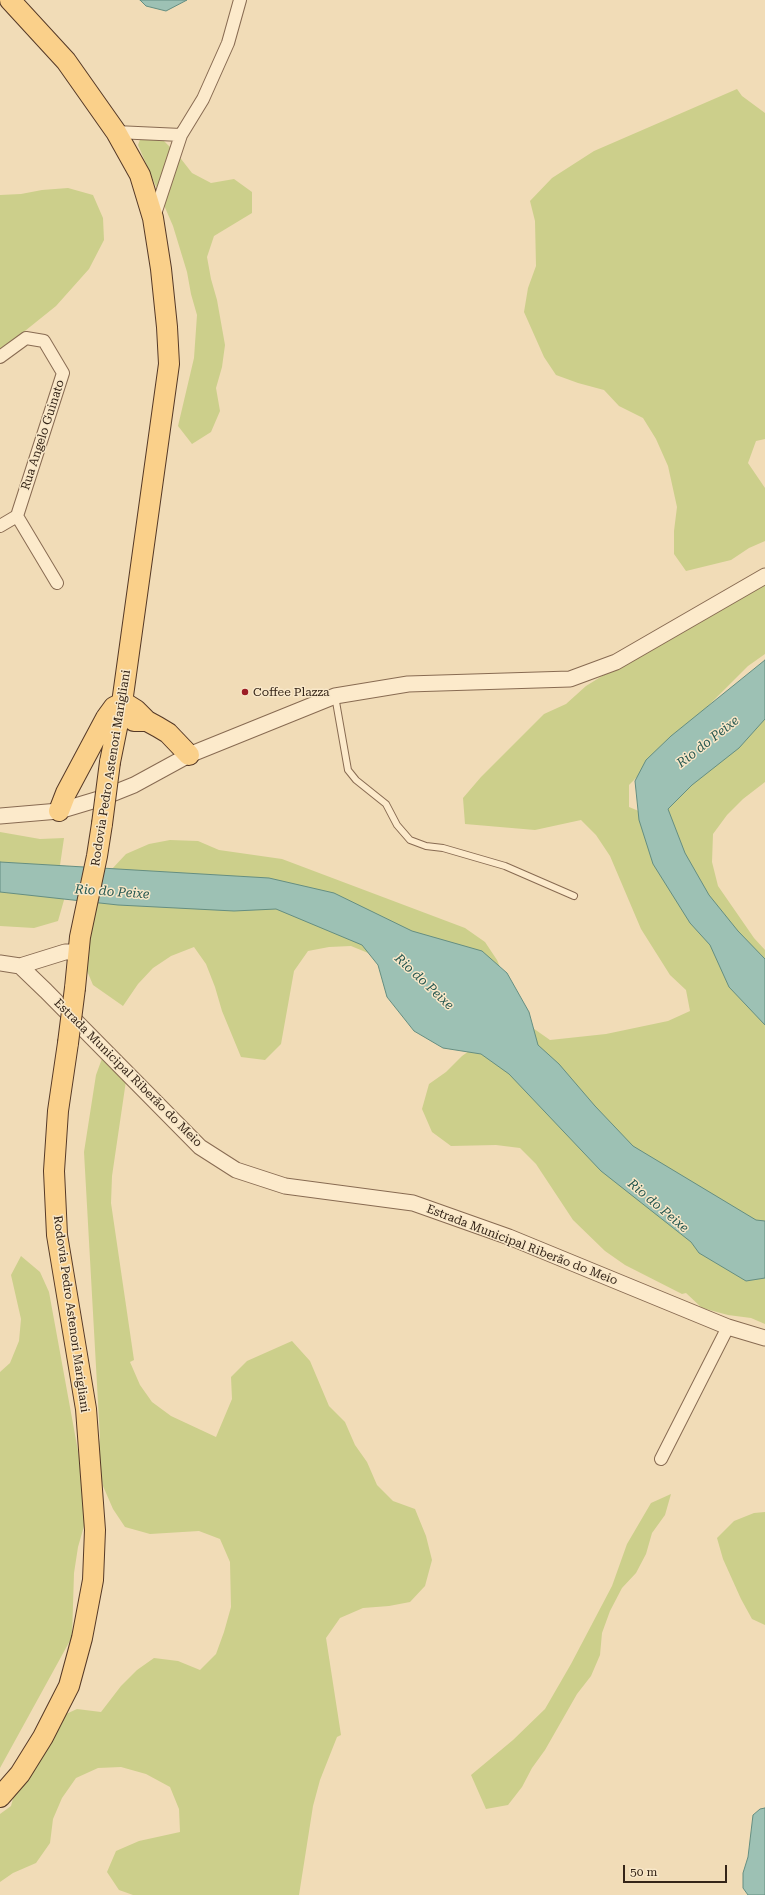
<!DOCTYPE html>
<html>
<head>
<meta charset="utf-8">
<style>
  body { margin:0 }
  #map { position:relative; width:765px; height:1895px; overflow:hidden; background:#f1dcb7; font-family:"Roboto Serif",serif }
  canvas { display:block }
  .scale { position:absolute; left:623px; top:1865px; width:104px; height:18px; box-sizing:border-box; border:2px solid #352518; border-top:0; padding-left:5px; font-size:12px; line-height:14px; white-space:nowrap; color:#352518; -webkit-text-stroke:3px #f8e7c8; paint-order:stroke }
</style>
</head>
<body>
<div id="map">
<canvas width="765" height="1895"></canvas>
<div class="scale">50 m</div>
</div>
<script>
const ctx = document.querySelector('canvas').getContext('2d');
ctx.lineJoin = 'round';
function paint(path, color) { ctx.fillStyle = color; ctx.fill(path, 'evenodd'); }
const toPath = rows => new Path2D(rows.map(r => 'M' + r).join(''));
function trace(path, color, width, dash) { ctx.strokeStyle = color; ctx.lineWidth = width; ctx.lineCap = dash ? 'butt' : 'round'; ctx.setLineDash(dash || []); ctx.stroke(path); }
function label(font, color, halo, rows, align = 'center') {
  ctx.font = font + ' "Roboto Serif",serif'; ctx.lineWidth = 3; ctx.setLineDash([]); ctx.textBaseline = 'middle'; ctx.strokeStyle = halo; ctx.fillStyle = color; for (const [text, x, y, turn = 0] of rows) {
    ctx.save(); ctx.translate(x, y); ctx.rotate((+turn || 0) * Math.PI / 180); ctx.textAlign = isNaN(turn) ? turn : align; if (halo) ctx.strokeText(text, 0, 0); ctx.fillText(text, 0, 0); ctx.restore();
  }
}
paint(toPath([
  [737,89,742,96,765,113,765,439,756,441,748,463,765,488,765,541,749,548,731,560,686,571,674,554,674,531,677,507,668,466,656,439,643,418,619,406,604,390,578,383,556,375,544,357,524,312,528,288,536,266,535,221,530,201,552,178,594,151],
  [144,129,163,140,178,155,192,173,211,183,234,179,252,192,252,213,214,236,207,257,211,279,217,300,225,345,222,367,216,388,220,411,211,432,192,444,178,426,194,358,197,315,191,294,187,272,173,226,138,145],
  [68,188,93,195,103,218,104,240,89,269,56,306,0,351,0,195,21,194,42,190],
  [765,582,765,654,748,666,629,785,629,807,651,816,765,704,765,782,743,799,727,815,713,834,712,862,718,886,754,938,765,950,765,1324,751,1318,728,1315,702,1308,686,1293,682,1294,625,1265,605,1251,573,1220,536,1164,520,1148,496,1145,451,1146,432,1132,422,1109,429,1084,446,1072,462,1056,479,1044,373,955,351,946,329,947,308,951,294,971,281,1044,265,1060,241,1057,222,1011,215,987,206,964,194,947,171,956,153,968,138,984,123,1006,93,985,82,959,85,935,111,870,126,854,149,844,170,840,198,841,219,850,282,859,465,928,485,942,497,960,518,1009,530,1026,550,1040,606,1034,668,1021,690,1011,686,990,670,975,641,929,610,856,596,835,581,820,535,830,465,824,463,798,481,777,544,714,566,704,586,686,607,673],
  [0,832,40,839,64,838,58,879,64,900,58,921,34,928,0,926],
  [104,1053,127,1074,112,1176,111,1203,134,1360,130,1362,140,1385,152,1402,171,1416,216,1437,232,1399,231,1377,247,1361,292,1341,310,1361,329,1406,345,1422,355,1445,367,1462,377,1485,393,1501,415,1509,426,1536,432,1560,425,1586,410,1602,389,1606,363,1608,340,1618,326,1638,341,1735,337,1737,320,1780,313,1806,299,1895,133,1895,119,1890,107,1872,116,1851,139,1841,180,1832,179,1809,170,1787,146,1774,121,1767,98,1768,76,1778,62,1798,53,1819,50,1843,36,1863,13,1873,0,1882,0,1814,11,1806,18,1780,55,1719,77,1709,101,1712,121,1686,137,1670,154,1658,178,1661,200,1670,216,1654,224,1632,231,1607,230,1562,220,1539,199,1531,150,1534,125,1527,113,1509,103,1486,97,1462,100,1438,84,1152,96,1075],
  [21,1256,40,1272,49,1292,84,1484,84,1526,78,1547,74,1573,72,1637,0,1768,0,1372,10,1363,19,1341,21,1319,11,1275],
  [671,1494,665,1515,652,1533,646,1554,636,1573,622,1588,610,1611,602,1633,600,1655,591,1676,577,1694,545,1750,532,1768,522,1787,508,1805,486,1809,471,1775,513,1740,545,1709,571,1664,612,1586,627,1544,651,1503],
  [765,1512,765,1625,752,1619,741,1599,723,1559,717,1538,734,1521,754,1513]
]), '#cccf8b');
const water = toPath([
  [140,0,187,0,166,11,146,6,140,0],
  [765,660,765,719,739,748,692,785,668,809,685,853,709,895,738,931,765,959,765,1025,729,987,710,945,690,923,653,864,639,820,635,781,646,760,671,736,765,660],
  [0,862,269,878,334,893,412,931,482,951,507,973,529,1012,538,1045,559,1064,595,1106,633,1146,756,1220,765,1221,765,1278,746,1281,699,1253,691,1242,601,1171,509,1074,481,1054,443,1048,414,1031,387,997,378,965,362,945,276,909,234,911,118,905,0,892,0,862],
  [765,1808,765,1895,748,1895,743,1888,743,1873,748,1857,753,1815,760,1809,765,1808]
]);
paint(water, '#9dc1b4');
trace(water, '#658e81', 1);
const service = toPath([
  [335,696,348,770,356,780,386,804,397,825,410,840,426,846,443,848,505,866,574,896]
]);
const minor = toPath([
  [116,132,181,135,203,99,228,43,240,0],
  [154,217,181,135],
  [0,357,26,338,44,341,63,373,17,516,0,526],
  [17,516,57,583],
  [661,1459,728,1327]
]);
const tertiary = toPath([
  [0,816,59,811,99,799,134,785,189,755,335,696,408,684,570,679,616,662,765,576],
  [0,963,20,966,65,952,77,952],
  [20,966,46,991,200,1147,236,1170,285,1186,413,1203,509,1237,728,1327,765,1338]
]);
const primary = toPath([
  [10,0,66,61,116,132,140,175,153,218,161,269,167,327,169,364,122,703,110,762],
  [134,721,147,721,158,727,168,733,189,755],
  [59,811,66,793,106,718,114,707,122,703,128,705,136,710,147,721],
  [75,988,80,937,97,856,102,824],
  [0,1797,20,1774,43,1737,69,1686,82,1638,93,1580,95,1530,86,1409,57,1235,54,1171,58,1111,68,1043]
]);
trace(service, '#886b52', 8);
trace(minor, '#886b52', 14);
trace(tertiary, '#886b52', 17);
trace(primary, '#553927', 22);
trace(service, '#fceacb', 6);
trace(minor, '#fceacb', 12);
trace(tertiary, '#fceacb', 15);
trace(primary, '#fad08a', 20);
const primaryBridge = toPath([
  [102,824,110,762],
  [68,1043,75,988]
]);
trace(primaryBridge, '#553927', 22, []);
trace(primaryBridge, '#fad08a', 20);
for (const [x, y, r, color] of [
  [245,692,4,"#9c1d26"]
]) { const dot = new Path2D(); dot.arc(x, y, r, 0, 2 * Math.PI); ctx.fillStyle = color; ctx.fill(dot); trace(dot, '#f8e7c8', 1.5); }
label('12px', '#352518', '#f8e7c8', [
  ["Rua Angelo Guinato",43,435,-72],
  ["Rodovia Pedro Astenori Marigliani",111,768,-81],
  ["Estrada Municipal Riberão do Meio",128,1073,45],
  ["Estrada Municipal Riberão do Meio",522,1245,21],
  ["Rodovia Pedro Astenori Marigliani",71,1314,82]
]);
label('12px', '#352518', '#f8e7c8', [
  ["Coffee Plazza",253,692]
], 'left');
label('italic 13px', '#265750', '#f8e7c8', [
  ["Rio do Peixe",708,742,-38],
  ["Rio do Peixe",112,892,4],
  ["Rio do Peixe",424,982,43],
  ["Rio do Peixe",658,1206,40]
]);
</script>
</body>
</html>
